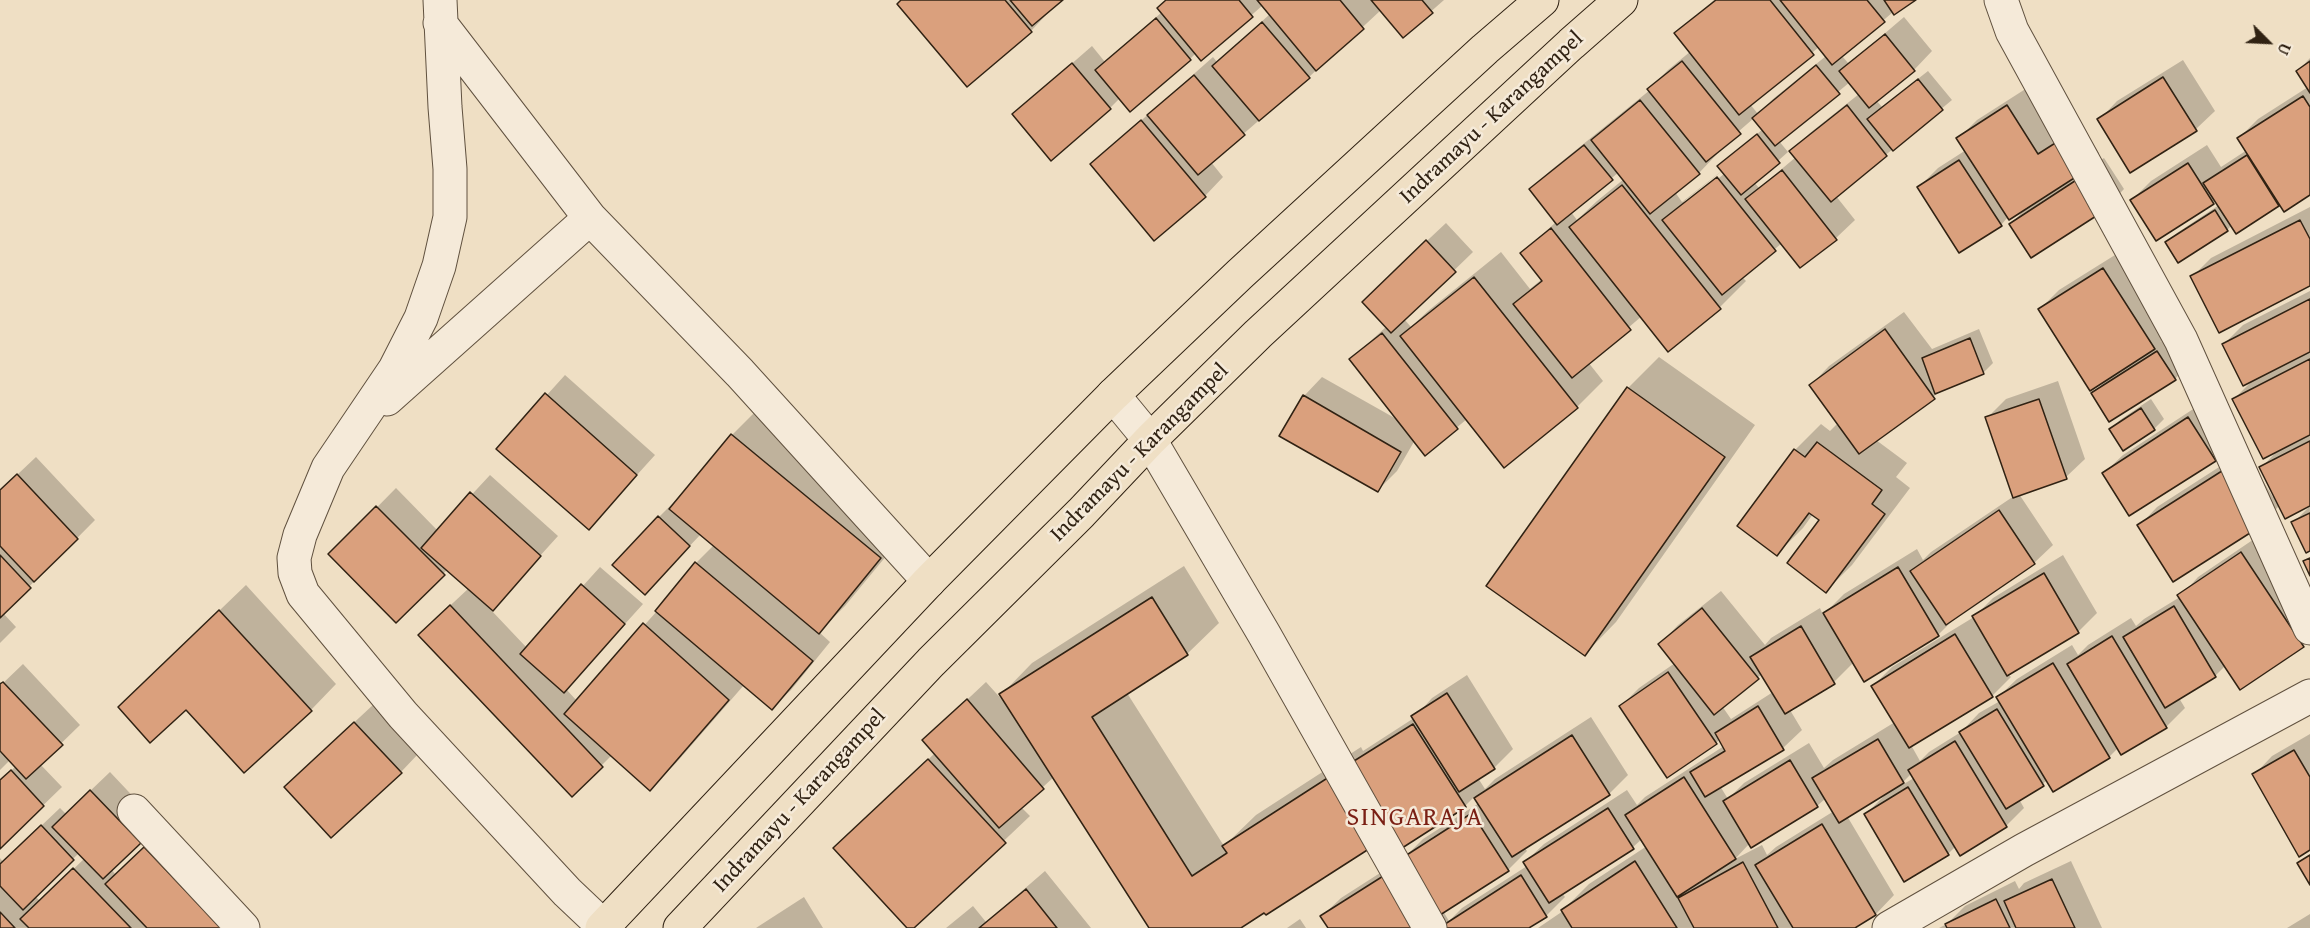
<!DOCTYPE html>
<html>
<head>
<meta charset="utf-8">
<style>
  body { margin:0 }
  #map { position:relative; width:2310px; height:928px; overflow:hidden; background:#efdfc4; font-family:"Gentium Book Plus",serif }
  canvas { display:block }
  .north { position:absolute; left:2238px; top:12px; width:60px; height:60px; -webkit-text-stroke:4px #f5ead9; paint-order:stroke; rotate:114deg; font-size:16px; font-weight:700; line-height:24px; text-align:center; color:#302213 }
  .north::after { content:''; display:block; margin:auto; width:21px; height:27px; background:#302213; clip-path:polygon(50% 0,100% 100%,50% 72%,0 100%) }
</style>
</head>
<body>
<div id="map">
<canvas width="2310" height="928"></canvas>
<div class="north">U</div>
</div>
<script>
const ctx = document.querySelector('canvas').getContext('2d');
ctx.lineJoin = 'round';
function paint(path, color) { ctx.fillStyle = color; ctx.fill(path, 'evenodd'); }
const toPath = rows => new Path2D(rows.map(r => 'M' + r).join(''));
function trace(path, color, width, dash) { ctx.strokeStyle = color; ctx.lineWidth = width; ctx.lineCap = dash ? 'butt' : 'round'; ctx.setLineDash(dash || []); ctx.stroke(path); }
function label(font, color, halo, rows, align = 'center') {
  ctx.font = font + ' "Gentium Book Plus",serif'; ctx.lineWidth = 5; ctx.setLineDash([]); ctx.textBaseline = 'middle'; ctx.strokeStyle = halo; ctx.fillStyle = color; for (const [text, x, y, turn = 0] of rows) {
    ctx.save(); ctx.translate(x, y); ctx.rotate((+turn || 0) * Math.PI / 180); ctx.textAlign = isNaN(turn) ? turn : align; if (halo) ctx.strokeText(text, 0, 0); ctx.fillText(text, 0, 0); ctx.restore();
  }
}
paint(toPath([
  [902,0,1060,0,1031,31,967,85],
  [1167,0,1444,0,1403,36,1381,10,1309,77,1211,162,1223,177,1205,196,1092,164,1213,57,1217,62,1270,14,1263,5,1202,59,1196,53,1190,59,1120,98,1110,108,1014,114,1092,46,1105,62,1162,12],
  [1714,0,1913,0,1893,12,1842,56,1849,64,1904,17,1932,51,1914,70,1876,100,1882,107,1928,71,1952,100,1836,196,1855,220,1836,238,1800,266,1782,243,1742,277,1746,281,1720,307,1669,349,1642,316,1588,362,1603,381,1577,407,1504,466,1467,419,1425,454,1415,440,1397,471,1378,490,1304,396,1322,377,1400,421,1351,359,1387,326,1382,283,1446,223,1473,252,1404,319,1411,327,1428,311,1501,252,1530,289,1542,279,1522,253,1556,222,1531,189,1550,171,1650,90,1649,89,1668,70,1691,51,1676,33],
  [1819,47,1826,56,1773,99,1758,114,1750,104],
  [1850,82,1859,94,1810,133,1791,151,1796,157,1759,188,1754,182,1788,152,1779,141],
  [1754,118,1763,129,1729,157,1723,170,1682,202,1675,192,1699,173,1717,154,1715,152],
  [1722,171,1724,174,1685,204,1683,202],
  [1619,172,1624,179,1597,201,1577,220,1571,212],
  [2310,58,2310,194,2280,203,2232,225,2227,230,2167,242,2177,233,2219,205,2216,200,2157,239,2132,200,2151,181,2207,145,2221,167,2247,150,2239,138,2258,119,2308,87,2298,71],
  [2183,60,2215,111,2196,129,2131,171,2099,120,2117,101],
  [2027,88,2080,122,2099,153,2086,169,2104,158,2124,189,2106,208,2011,224,2025,209,2008,217,2001,225,1919,187,1938,168,1966,150,1958,139,1977,120],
  [2310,207,2310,285,2192,277,2211,258],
  [2123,250,2173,329,2160,342,2176,333,2193,360,2175,379,2093,394,2106,380,2040,309,2059,290],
  [2310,291,2310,504,2280,505,2260,525,2139,526,2157,507,2244,451,2273,497,2275,496,2261,468,2278,450,2234,399,2253,380,2224,344,2243,325],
  [1904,312,1932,349,1979,329,1993,363,1983,373,1942,390,1876,440,1907,463,1896,477,1910,488,1852,565,1826,591,1821,519,1813,514,1803,528,1777,554,1795,450,1821,424,1830,431,1838,423,1811,385,1829,366],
  [1659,357,1755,425,1616,622,1585,654,1628,388],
  [565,375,655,455,589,528,498,449],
  [2058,381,2085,459,2066,477,2019,494,2053,545,2034,563,1957,616,1938,635,1865,680,1854,662,1834,682,1790,710,1802,730,1783,748,1720,786,1728,799,1744,783,1809,743,1824,768,1833,760,1895,722,1873,686,1892,667,1974,617,1993,598,2063,555,2097,613,2078,632,2008,674,2011,677,1992,696,1911,745,1920,761,1929,752,1961,732,1979,713,2000,701,1998,697,2017,679,2072,645,2078,655,2088,645,2131,618,2136,626,2144,619,2180,597,2198,577,2260,535,2310,639,2303,646,2225,666,2215,676,2179,698,2185,708,2166,727,2118,748,2109,757,2048,780,2019,799,2024,808,2006,826,1956,846,1948,854,1866,814,1887,793,1847,816,1894,895,1876,914,1852,928,1538,928,1563,911,1563,910,1589,884,1647,846,1642,839,1633,847,1562,893,1565,897,1546,916,1527,928,1330,928,1322,916,1341,898,1405,857,1423,839,1479,803,1475,796,1465,806,1388,830,1239,928,1151,928,1055,776,1021,807,1030,816,912,928,909,928,835,848,935,753,924,740,986,682,1004,702,1005,701,1001,695,1032,663,1184,566,1219,623,1187,654,1127,693,1224,846,1256,815,1361,747,1363,751,1414,718,1432,698,1467,675,1513,749,1494,768,1478,778,1485,789,1495,779,1591,717,1628,775,1609,794,1525,848,1527,851,1508,870,1443,911,1449,921,1462,908,1527,866,1525,862,1544,844,1627,790,1637,805,1645,797,1724,746,1720,739,1716,743,1621,706,1639,688,1675,663,1660,644,1678,625,1721,591,1765,645,1771,638,1820,608,1823,615,1844,594,1917,549,1923,560,1931,552,2014,496,1987,418,2006,399],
  [1762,674,1773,692,1731,719,1722,706],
  [1912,773,1914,778,1902,785,1901,784],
  [1826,798,1834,811,1776,847,1767,855,1762,845,1735,859,1750,843,1817,806],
  [2151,399,2164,419,2154,429,2111,429,2120,420],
  [2207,400,2234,441,2215,459,2130,514,2104,473,2123,455],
  [758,409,906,532,845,606,819,632,830,642,791,690,772,708,744,685,676,763,650,789,612,755,572,795,439,616,469,588,448,569,396,620,331,554,396,488,438,531,490,475,558,536,491,610,527,648,600,567,643,604,566,689,577,701,657,611,696,563,714,545,701,534,663,574,614,565,659,517,678,498,679,499,732,435],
  [36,457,95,520,3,613,16,627,0,643,0,491],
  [2310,506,2310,549,2293,523],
  [246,585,336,684,311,710,186,708,146,681],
  [23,664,80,725,40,764,62,787,0,847,0,781,16,766,10,760,0,770,0,686],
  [374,704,419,753,401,772,304,769],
  [2310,734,2310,849,2254,775,2272,756],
  [110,772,159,824,111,869,116,875,164,830,218,928,0,928,0,858,3,862,60,808,66,814],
  [79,853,85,858,40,901,35,896],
  [2071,861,2102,928,1939,928,1947,924,1965,906,2015,881,2019,889,2024,883],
  [1045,871,1091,928,946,928,973,906,986,922],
  [804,897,823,928,756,928,759,926],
  [2310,914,2310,928,2287,928],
  [1300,919,1306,928,1287,928]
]), '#0003');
const building = toPath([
  [901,0,1005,0,1032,32,967,87,897,4,901,0],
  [1010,0,1063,0,1032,26,1010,0],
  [1166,0,1239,0,1253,17,1201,61,1157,8,1166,0],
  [1257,0,1340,0,1364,29,1316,71,1257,0],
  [1371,0,1422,0,1433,13,1403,38,1371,0],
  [1716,0,1770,0,1814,55,1739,115,1674,33,1716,0],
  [1780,0,1867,0,1885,22,1832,65,1780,0],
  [1884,0,1916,0,1894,15,1884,0],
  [1156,18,1191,60,1130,112,1095,70,1156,18],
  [1262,22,1310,78,1259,121,1212,66,1262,22],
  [1885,34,1915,71,1869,108,1839,71,1885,34],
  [1682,61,1741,134,1706,162,1647,89,1682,61],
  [2310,61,2310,93,2296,71,2310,61],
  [1072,63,1111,109,1051,161,1012,114,1072,63],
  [1816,65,1840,94,1775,146,1752,118,1816,65],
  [1194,75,1245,135,1198,175,1147,115,1194,75],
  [2163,77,2197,131,2130,173,2097,119,2163,77],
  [1918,79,1943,110,1893,151,1867,119,1918,79],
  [2303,96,2310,107,2310,195,2284,212,2237,138,2303,96],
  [1640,100,1700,174,1650,214,1591,140,1640,100],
  [1847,105,1887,156,1831,202,1789,151,1847,105],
  [2007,105,2038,154,2060,140,2082,173,2009,220,1956,138,2007,105],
  [1141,120,1206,197,1154,241,1090,164,1141,120],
  [1757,134,1780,163,1741,195,1717,166,1757,134],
  [1584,145,1613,180,1557,225,1529,189,1584,145],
  [2247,155,2279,206,2236,234,2203,183,2247,155],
  [1959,160,2002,226,1959,253,1917,187,1959,160],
  [2188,163,2214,204,2156,241,2130,200,2188,163],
  [1782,170,1837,240,1800,268,1745,199,1782,170],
  [2084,175,2107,209,2031,258,2009,224,2084,175],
  [1717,177,1776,251,1722,295,1662,220,1717,177],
  [1622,185,1721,309,1668,352,1569,227,1622,185],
  [2215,210,2228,231,2178,263,2165,242,2215,210],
  [2300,220,2310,239,2310,286,2219,333,2190,276,2300,220],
  [1551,228,1631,330,1572,378,1513,304,1542,281,1520,253,1551,228],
  [1426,240,1456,272,1391,333,1362,302,1426,240],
  [2103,268,2155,349,2090,391,2038,309,2103,268],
  [1474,277,1578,408,1504,468,1400,336,1474,277],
  [2310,299,2310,352,2243,386,2222,344,2310,299],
  [1885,329,1935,399,1859,454,1809,385,1885,329],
  [1382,333,1458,429,1425,456,1349,359,1382,333],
  [1970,338,1984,374,1935,394,1922,358,1970,338],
  [2157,351,2176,380,2109,422,2091,393,2157,351],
  [2310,359,2310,435,2263,459,2232,399,2310,359],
  [1627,387,1725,457,1585,656,1486,586,1627,387],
  [545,393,637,475,589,530,496,449,545,393],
  [1303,395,1401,452,1378,492,1279,436,1303,395],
  [2039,399,2067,479,2013,498,1985,417,2039,399],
  [2141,408,2155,430,2123,451,2109,429,2141,408],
  [2188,417,2216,461,2129,516,2102,473,2188,417],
  [731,434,881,558,819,634,669,509,731,434],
  [2310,441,2310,506,2285,519,2259,467,2310,441],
  [1817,442,1882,490,1872,504,1885,514,1826,593,1787,563,1819,520,1809,513,1777,556,1737,526,1794,449,1805,457,1817,442],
  [2225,469,2261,526,2173,582,2137,525,2225,469],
  [17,474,78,539,34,582,0,546,0,490,17,474],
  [470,492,541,556,493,611,421,548,470,492],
  [376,506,445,575,396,623,328,554,376,506],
  [1999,510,2035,564,1946,625,1910,571,1999,510],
  [2310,513,2310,551,2306,553,2291,522,2310,513],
  [658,516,690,546,645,595,612,565,658,516],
  [2241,552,2304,647,2240,690,2177,595,2241,552],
  [0,555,31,588,0,618,0,555],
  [2310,558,2310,576,2303,561,2310,558],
  [695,562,813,661,772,710,655,611,695,562],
  [1898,567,1939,636,1864,682,1823,613,1898,567],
  [2044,573,2079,633,2007,676,1972,616,2044,573],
  [581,584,625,624,564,693,520,654,581,584],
  [1152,597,1188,655,1092,717,1192,876,1227,853,1222,846,1329,777,1372,847,1266,915,1264,913,1241,928,1149,928,999,694,1152,597],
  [450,605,603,767,572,797,418,635,450,605],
  [2174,606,2216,677,2165,708,2123,637,2174,606],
  [1702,608,1759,679,1714,715,1658,644,1702,608],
  [219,610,312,711,244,773,186,710,150,743,118,707,219,610],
  [643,623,729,700,650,791,564,714,643,623],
  [1801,626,1835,684,1785,714,1750,657,1801,626],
  [1955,634,1993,697,1909,748,1871,686,1955,634],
  [2112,636,2167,728,2121,755,2067,664,2112,636],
  [2053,663,2110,758,2053,792,1996,697,2053,663],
  [1668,672,1717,744,1667,778,1619,706,1668,672],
  [3,682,63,745,26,779,0,751,0,684,3,682],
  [1447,693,1495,769,1459,792,1411,716,1447,693],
  [967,699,1044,789,999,828,922,740,967,699],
  [1758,706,1784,750,1705,797,1690,772,1725,751,1715,733,1758,706],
  [1997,709,2044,786,2006,809,1959,732,1997,709],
  [354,722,402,773,331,838,284,787,354,722],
  [1413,724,1466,807,1399,850,1346,766,1413,724],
  [1572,735,1610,795,1512,857,1474,798,1572,735],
  [1878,739,1904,783,1839,823,1812,778,1878,739],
  [1955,741,2007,827,1960,856,1908,770,1955,741],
  [2294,750,2310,777,2310,850,2299,857,2252,774,2294,750],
  [928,759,1006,843,914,928,907,928,833,848,928,759],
  [1790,760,1818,807,1751,848,1723,801,1790,760],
  [11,770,44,806,0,849,0,780,11,770],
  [1684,777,1736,859,1677,897,1625,815,1684,777],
  [1908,787,1949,855,1904,882,1864,814,1908,787],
  [90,790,141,843,103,879,52,827,90,790],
  [1608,808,1634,849,1549,903,1523,862,1608,808],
  [1472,813,1509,871,1440,915,1402,858,1472,813],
  [1822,824,1876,915,1855,928,1793,928,1755,865,1822,824],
  [41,825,74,860,23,910,0,886,0,864,41,825],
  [144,847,220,927,220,928,147,928,105,884,144,847],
  [2310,855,2310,885,2297,863,2310,855],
  [1635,861,1677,928,1572,928,1561,910,1635,861],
  [1743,862,1778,928,1694,928,1678,898,1743,862],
  [73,868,131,928,29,928,20,919,73,868],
  [1388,873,1423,928,1328,928,1320,916,1388,873],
  [1521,875,1547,917,1529,928,1443,928,1442,926,1521,875],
  [2052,879,2075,928,2016,928,2004,901,2052,879],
  [1026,889,1057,928,979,928,1026,889],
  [1996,899,2010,928,1947,928,1945,924,1996,899],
  [0,912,15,928,0,928,0,912]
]);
paint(building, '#daa07d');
trace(building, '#302213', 1.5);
const street = toPath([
  [440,0,445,107,450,169,450,217,439,266,421,318,395,369,328,468,300,535,294,558,295,573,303,594,403,715,567,892,605,928],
  [2001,0,2012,31,2181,340,2310,628],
  [440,23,590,218],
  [1113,395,1150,440,1264,634,1430,928],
  [387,399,590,218,740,373,929,581],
  [134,811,243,928],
  [1889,928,2024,850,2310,696]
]);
const primary = toPath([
  [602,928,929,581,1113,395,1240,274,1485,49,1542,0],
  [680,928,931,662,1081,513,1150,440,1258,334,1571,44,1621,0]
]);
trace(street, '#60513f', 35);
trace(primary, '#302213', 35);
trace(street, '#f5ead9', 33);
trace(primary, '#efdfc4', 33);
label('22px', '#302213', '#f5ead9', [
  ["Indramayu - Karangampel",1492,118,-43],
  ["Indramayu - Karangampel",1140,453,-45],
  ["Indramayu - Karangampel",800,801,-47]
]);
ctx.letterSpacing = '1.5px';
label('26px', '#7a1f14', '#f5ead9', [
  ["SINGARAJA",1415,818]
]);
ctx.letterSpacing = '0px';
</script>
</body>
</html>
